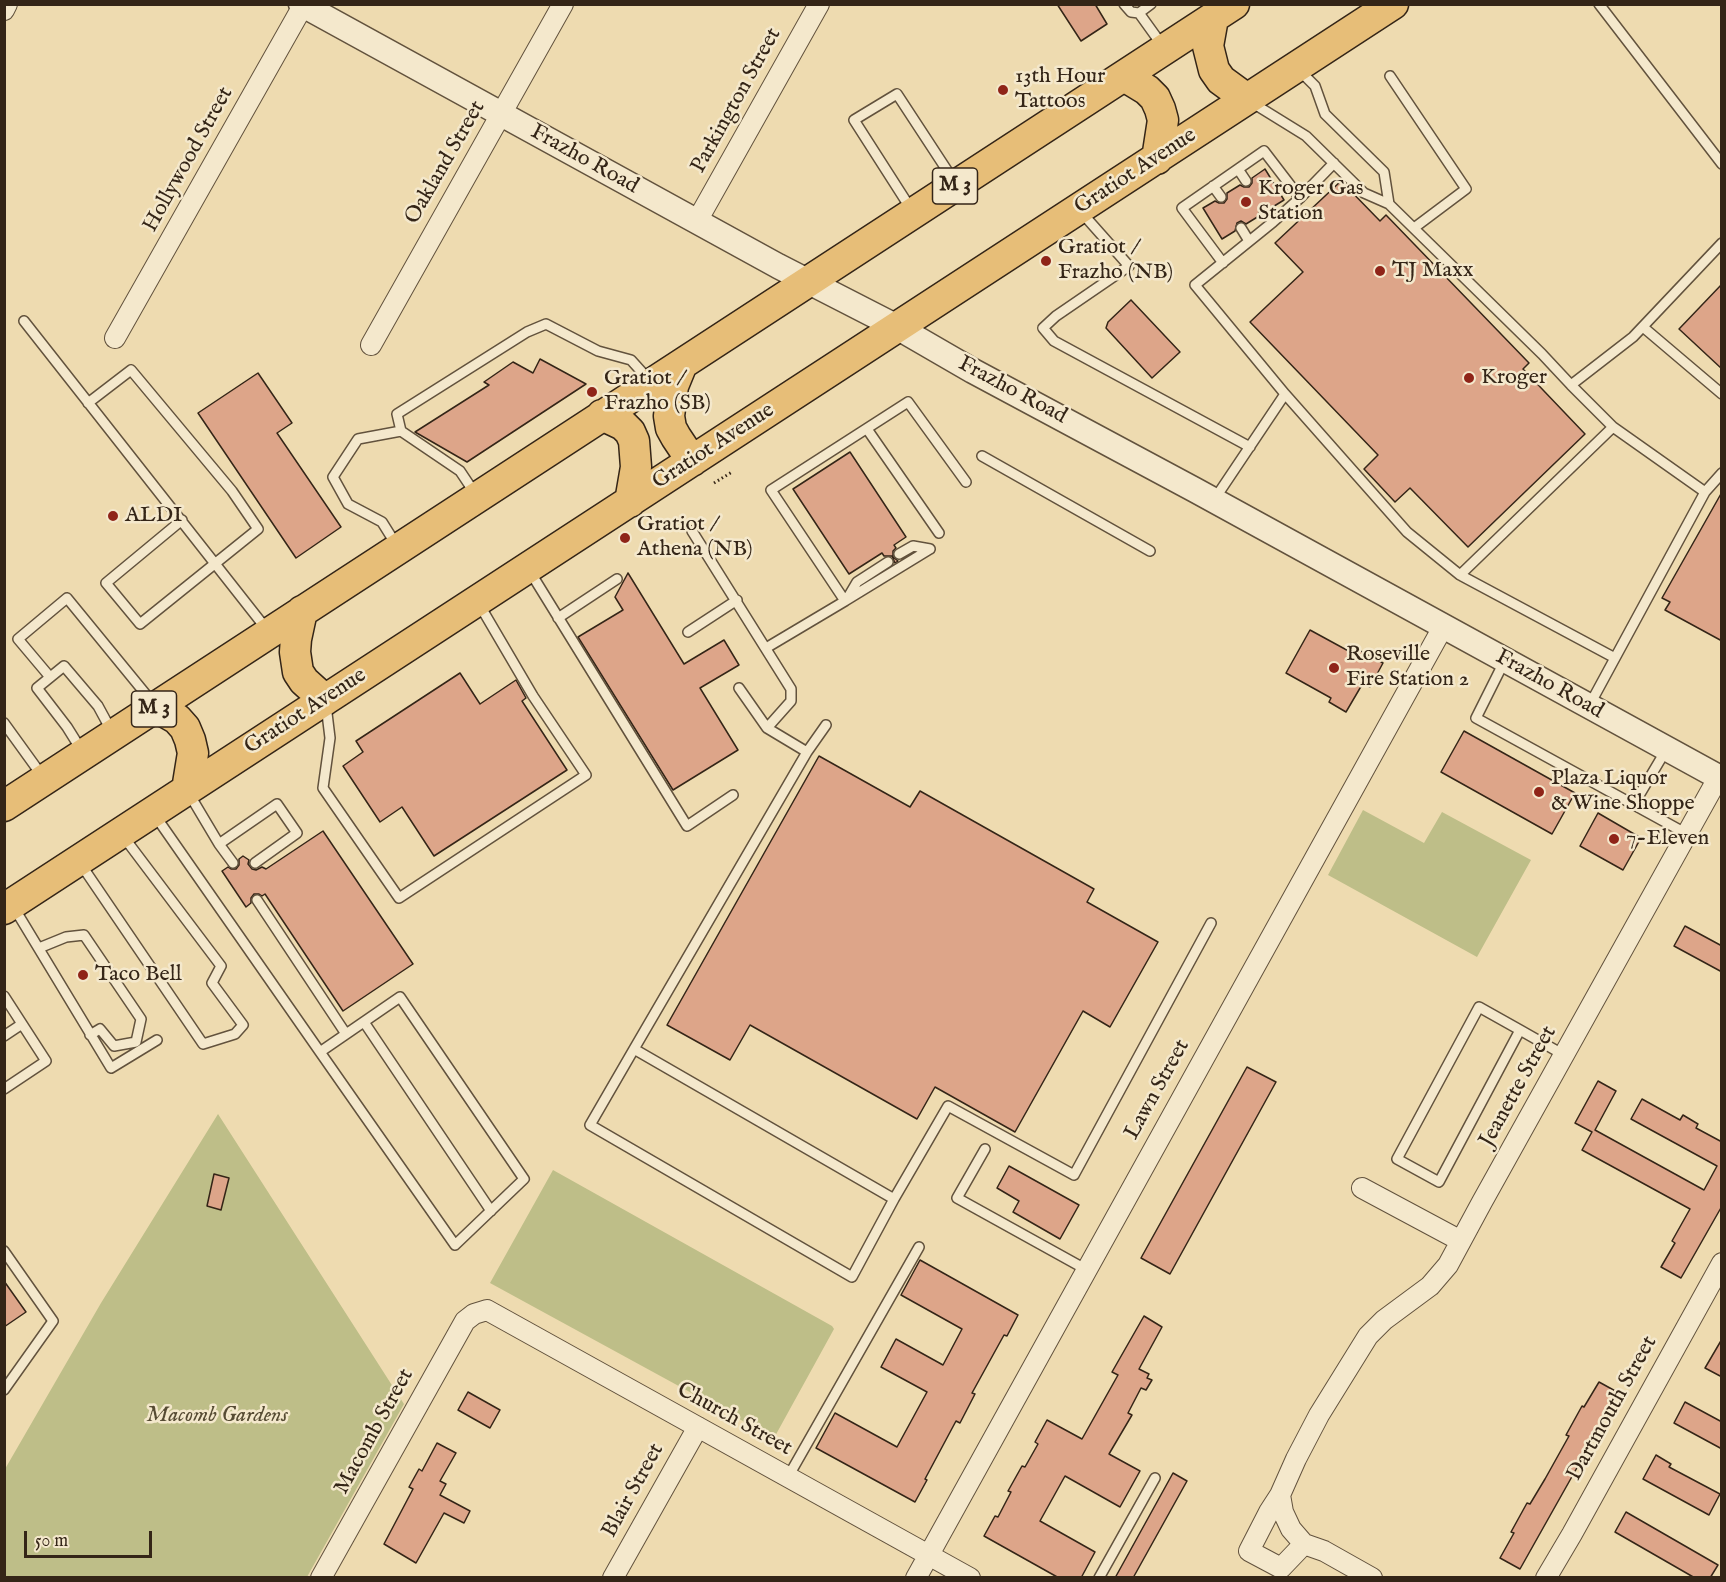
<!DOCTYPE html>
<html>
<head>
<meta charset="utf-8">
<style>
  body { margin:0 }
  #map { position:relative; width:1726px; height:1582px; overflow:hidden; background:#eedbb0; font-family:"IM FELL English",serif }
  canvas { display:block }
  .frame { position:absolute; inset:0; border:6px solid #342517; pointer-events:none }
  .scale { position:absolute; left:24px; top:1531px; width:128px; height:27px; box-sizing:border-box; border:3px solid #342517; border-top:0; padding-left:8px; font-size:18px; line-height:21px; white-space:nowrap; color:#342517; -webkit-text-stroke:4px #f4e8cc; paint-order:stroke }
</style>
</head>
<body>
<div id="map">
<canvas width="1726" height="1582"></canvas>
<div class="frame"></div>
<div class="scale">50 m</div>
</div>
<script>
const ctx = document.querySelector('canvas').getContext('2d');
ctx.lineJoin = 'round';
function paint(path, color) { ctx.fillStyle = color; ctx.fill(path, 'evenodd'); }
const toPath = rows => new Path2D(rows.map(r => 'M' + r).join(''));
function trace(path, color, width, dash) { ctx.strokeStyle = color; ctx.lineWidth = width; ctx.lineCap = dash ? 'butt' : 'round'; ctx.setLineDash(dash || []); ctx.stroke(path); }
function label(font, color, halo, rows, align = 'center') {
  ctx.font = font + ' "IM FELL English",serif'; ctx.lineWidth = 5; ctx.setLineDash([]); ctx.textBaseline = 'middle'; ctx.strokeStyle = halo; ctx.fillStyle = color; for (const [text, x, y, turn = 0] of rows) {
    ctx.save(); ctx.translate(x, y); ctx.rotate((+turn || 0) * Math.PI / 180); ctx.textAlign = isNaN(turn) ? turn : align; if (halo) ctx.strokeText(text, 0, 0); ctx.fillText(text, 0, 0); ctx.restore();
  }
}
paint(toPath([
  [1363,810,1424,843,1442,812,1531,860,1477,957,1328,875],
  [218,1114,404,1404,307,1577,5,1578,5,1469,101,1303],
  [553,1170,832,1326,834,1329,774,1438,490,1283]
]), '#bebe88');
const building = toPath([
  [1057,4,1095,4,1107,24,1081,41,1057,4],
  [1265,169,1284,200,1271,208,1267,206,1261,206,1259,210,1259,216,1246,224,1241,221,1237,223,1235,231,1222,239,1203,208,1215,201,1219,203,1224,203,1227,199,1227,193,1240,185,1244,187,1249,187,1252,183,1252,178,1265,169],
  [1341,181,1380,221,1386,215,1529,363,1523,369,1585,434,1468,547,1410,488,1395,502,1364,469,1378,455,1250,322,1303,272,1275,243,1341,181],
  [1722,284,1722,369,1679,329,1722,284],
  [1131,300,1180,352,1152,378,1106,328,1108,322,1131,300],
  [540,359,586,384,467,462,415,432,489,385,484,382,513,362,533,373,540,359],
  [258,373,292,423,277,433,341,527,296,558,198,413,258,373],
  [850,452,906,537,894,545,896,548,893,551,893,557,898,561,895,563,892,556,884,556,882,553,849,574,793,489,850,452],
  [1722,492,1722,641,1665,610,1670,602,1662,598,1722,492],
  [628,573,684,664,724,640,739,665,700,688,738,750,673,790,578,637,623,610,615,597,628,573],
  [1310,630,1354,654,1357,649,1383,663,1370,687,1363,683,1346,712,1329,702,1331,698,1286,673,1310,630],
  [460,673,480,704,516,680,526,698,522,701,567,770,434,856,402,807,380,822,343,766,363,752,356,741,460,673],
  [1464,731,1575,793,1552,834,1441,772,1464,731],
  [819,756,910,807,920,791,1094,889,1087,902,1158,942,1110,1027,1083,1011,1015,1132,935,1087,917,1119,750,1025,730,1060,667,1025,819,756],
  [1598,813,1641,838,1623,870,1580,846,1598,813],
  [323,831,413,964,343,1011,265,894,262,896,259,894,254,894,251,898,251,903,246,907,222,871,228,867,231,869,236,869,239,865,239,859,243,856,249,860,248,864,252,869,256,870,262,867,266,869,323,831],
  [1685,926,1722,946,1722,972,1674,946,1685,926],
  [1247,1067,1276,1082,1170,1274,1141,1258,1247,1067],
  [1598,1081,1616,1091,1595,1130,1704,1190,1717,1166,1631,1119,1642,1099,1680,1120,1683,1115,1698,1124,1696,1128,1722,1142,1722,1206,1681,1278,1661,1267,1675,1243,1672,1241,1690,1209,1582,1150,1592,1132,1575,1123,1598,1081],
  [1009,1166,1079,1205,1060,1239,1013,1212,1019,1201,997,1188,1009,1166],
  [214,1174,229,1178,221,1210,207,1206,214,1174],
  [920,1260,1018,1315,1007,1336,1004,1335,972,1393,975,1394,960,1423,956,1421,925,1479,927,1480,915,1502,816,1448,835,1413,897,1447,927,1392,881,1367,896,1339,943,1365,962,1329,901,1295,920,1260],
  [4,1281,26,1312,4,1327,4,1281],
  [1144,1316,1162,1327,1139,1369,1149,1374,1147,1378,1152,1380,1146,1390,1141,1388,1128,1413,1132,1415,1109,1454,1140,1471,1120,1507,1065,1476,1040,1521,1095,1552,1081,1578,1059,1578,984,1536,995,1516,998,1517,1011,1492,1008,1491,1022,1466,1025,1467,1038,1444,1035,1442,1047,1420,1082,1439,1118,1375,1112,1372,1144,1316],
  [1722,1339,1722,1377,1705,1368,1722,1339],
  [1599,1382,1619,1393,1520,1569,1500,1558,1514,1533,1511,1532,1527,1503,1530,1504,1545,1479,1569,1436,1566,1435,1582,1406,1584,1407,1599,1382],
  [468,1392,500,1410,490,1428,458,1410,468,1392],
  [1685,1402,1722,1422,1722,1449,1674,1423,1685,1402],
  [437,1443,456,1453,440,1481,446,1484,440,1495,470,1511,464,1523,444,1513,416,1563,384,1544,413,1489,409,1487,419,1469,422,1471,437,1443],
  [1656,1455,1671,1464,1669,1467,1720,1494,1709,1515,1643,1479,1656,1455],
  [1173,1473,1187,1481,1133,1578,1115,1578,1173,1473],
  [1626,1512,1718,1565,1710,1578,1695,1578,1615,1532,1626,1512]
]);
paint(building, '#dda589');
trace(building, '#342517', 1.5);
const service = toPath([
  [1124,4,1131,12,1139,13,1162,45],
  [1599,4,1722,164],
  [1139,13,1151,4],
  [1390,76,1466,189,1414,228],
  [1251,102,1306,136,1364,193,1389,204,1384,172,1325,114,1315,86,1300,71],
  [1238,169,1246,181],
  [1213,186,1221,197],
  [1389,204,1542,354,1571,385,1633,337,1722,243],
  [911,209,854,120,897,94,954,181],
  [1265,212,1273,222],
  [1082,213,1129,266,1056,316,1043,328,1054,341,1250,447],
  [1241,228,1249,241],
  [1223,263,1182,208,1264,151,1300,198],
  [24,321,268,631],
  [1643,327,1722,394],
  [1571,385,1613,427,1705,492,1589,706],
  [1285,394,1195,285,1273,222,1300,198,1334,163],
  [88,403,131,370,232,491,258,529,140,624,106,583,182,520],
  [867,429,939,533],
  [982,456,1150,551],
  [1705,492,1722,473],
  [476,495,460,471,401,431,397,414,527,332,546,324,598,351,631,360,650,381],
  [1214,500,1285,394,1407,532,1460,575,1615,658],
  [692,531,791,689,791,701,767,728,807,752],
  [397,546,382,522,348,504,333,477,358,439,401,431],
  [899,554,913,546,930,549],
  [529,570,687,826,733,795],
  [1460,575,1613,427],
  [847,599,857,582,888,562],
  [845,601,930,549],
  [558,618,617,579],
  [688,632,737,600],
  [766,648,845,601,771,490,908,402,966,482],
  [1505,660,1476,718,1687,834],
  [50,677,18,639,67,598,153,703],
  [739,688,767,728],
  [326,705,330,738,323,788,399,898,586,775,533,696,479,604],
  [4,723,43,777],
  [826,725,807,752,634,1049,894,1199,948,1106,1074,1175,1211,923],
  [82,751,67,727,37,688,64,666,98,706,111,730],
  [188,792,219,844,277,804,297,833,255,863],
  [1634,804,1666,750],
  [154,814,320,1052,455,1245,524,1179,400,997,320,1052],
  [219,844,233,863],
  [80,863,203,1044,235,1034,243,1025,212,983,221,966,123,836],
  [257,900,346,1034],
  [13,906,111,1068,157,1040],
  [39,948,66,937,84,935,141,1019,136,1042,114,1046,100,1029,90,1035],
  [4,996,46,1061,4,1089],
  [364,1022,491,1211],
  [1520,1030,1439,1182,1397,1159,1479,1007,1520,1030,1564,1055],
  [4,1036,22,1024],
  [634,1049,590,1125,852,1277,894,1199],
  [985,1149,957,1198,1087,1270],
  [4,1251,53,1321,4,1390],
  [788,1477,919,1247],
  [1099,1578,1155,1478]
]);
const minor = toPath([
  [4,10,7,4],
  [697,221,819,4],
  [115,338,304,4],
  [371,345,563,4],
  [1362,1188,1461,1241],
  [1280,1495,1269,1512,1249,1551,1281,1568,1304,1544],
  [321,1578,465,1321,474,1314,487,1310,970,1578],
  [613,1578,698,1427],
  [916,1578,1443,627],
  [1372,1578,1324,1551,1304,1544,1291,1529,1283,1512,1280,1495,1296,1459,1319,1415,1368,1336,1384,1320,1430,1286,1448,1265,1482,1202,1718,778],
  [1546,1578,1572,1534,1722,1263]
]);
const tertiary = toPath([
  [301,4,778,266,897,327,973,371,1195,490,1722,779]
]);
const primary = toPath([
  [1213,18,1208,46,1214,70,1221,80,1247,99],
  [1124,76,1147,90,1155,98,1160,109,1163,120,1157,159],
  [682,364,673,386,669,416,671,428,676,437,692,461],
  [602,415,623,425,630,432,634,441,636,467,630,502],
  [302,611,296,639,295,652,298,672,304,681,325,700],
  [156,707,177,719,185,728,190,740,193,753,187,790],
  [4,806,1234,4],
  [4,909,1393,4]
]);
trace(service, '#62523d', 12);
trace(minor, '#62523d', 22);
trace(tertiary, '#62523d', 27);
trace(primary, '#342517', 33);
trace(toPath([
  [714,483,732,472]
]), '#342517', 3, [1.5, 3]);
trace(service, '#f4e8cc', 9);
trace(minor, '#f4e8cc', 20);
trace(tertiary, '#f4e8cc', 24);
trace(primary, '#e7be78', 30);
for (const [x, y, r, color] of [
  [1003,90,6,"#8f2418"],
  [1246,202,6,"#8f2418"],
  [1046,261,6,"#8f2418"],
  [1380,271,6,"#8f2418"],
  [1469,378,6,"#8f2418"],
  [592,392,6,"#8f2418"],
  [113,516,6,"#8f2418"],
  [625,538,6,"#8f2418"],
  [1334,668,6,"#8f2418"],
  [1539,792,6,"#8f2418"],
  [1614,839,6,"#8f2418"],
  [83,975,6,"#8f2418"]
]) { const dot = new Path2D(); dot.arc(x, y, r, 0, 2 * Math.PI); ctx.fillStyle = color; ctx.fill(dot); trace(dot, '#f4e8cc', 2); }
for (const [x, y, w] of [
  [955,186,45],
  [154,709,45]
]) { const box = new Path2D(); box.roundRect(x - w / 2, y - 18, w, 36, 4.5); ctx.fillStyle = '#f4e8cc'; ctx.fill(box); trace(box, '#342517', 1.5); }
label('bold 21px', '#342517', null, [
  ["M 3",955,186],
  ["M 3",154,709]
]);
label('22px', '#342517', '#f4e8cc', [
  ["13th Hour",1015,77],
  ["Tattoos",1015,102],
  ["Kroger Gas",1258,189],
  ["Station",1258,214],
  ["Gratiot /",1058,248],
  ["Frazho (NB)",1058,273],
  ["TJ Maxx",1392,271],
  ["Kroger",1481,378],
  ["Gratiot /",604,379],
  ["Frazho (SB)",604,404],
  ["ALDI",125,516],
  ["Gratiot /",637,525],
  ["Athena (NB)",637,550],
  ["Roseville",1346,655],
  ["Fire Station 2",1346,680],
  ["Plaza Liquor",1551,779],
  ["& Wine Shoppe",1551,804],
  ["7-Eleven",1626,839],
  ["Taco Bell",95,975]
], 'left');
label('22px', '#342517', '#f4e8cc', [
  ["Parkington Street",737,101,-61],
  ["Hollywood Street",189,160,-61],
  ["Frazho Road",584,160,29],
  ["Oakland Street",446,163,-60],
  ["Gratiot Avenue",1136,172,-33],
  ["Frazho Road",1012,391,28],
  ["Gratiot Avenue",714,447,-33],
  ["Frazho Road",1549,685,29],
  ["Gratiot Avenue",306,712,-33],
  ["Jeanette Street",1519,1087,-61],
  ["Lawn Street",1158,1090,-61],
  ["Dartmouth Street",1613,1409,-61],
  ["Church Street",734,1420,29],
  ["Macomb Street",375,1432,-61],
  ["Blair Street",634,1491,-61]
]);
label('italic 22px', '#564b33', '#f4e8cc', [
  ["Macomb Gardens",217,1416]
]);
</script>
</body>
</html>
